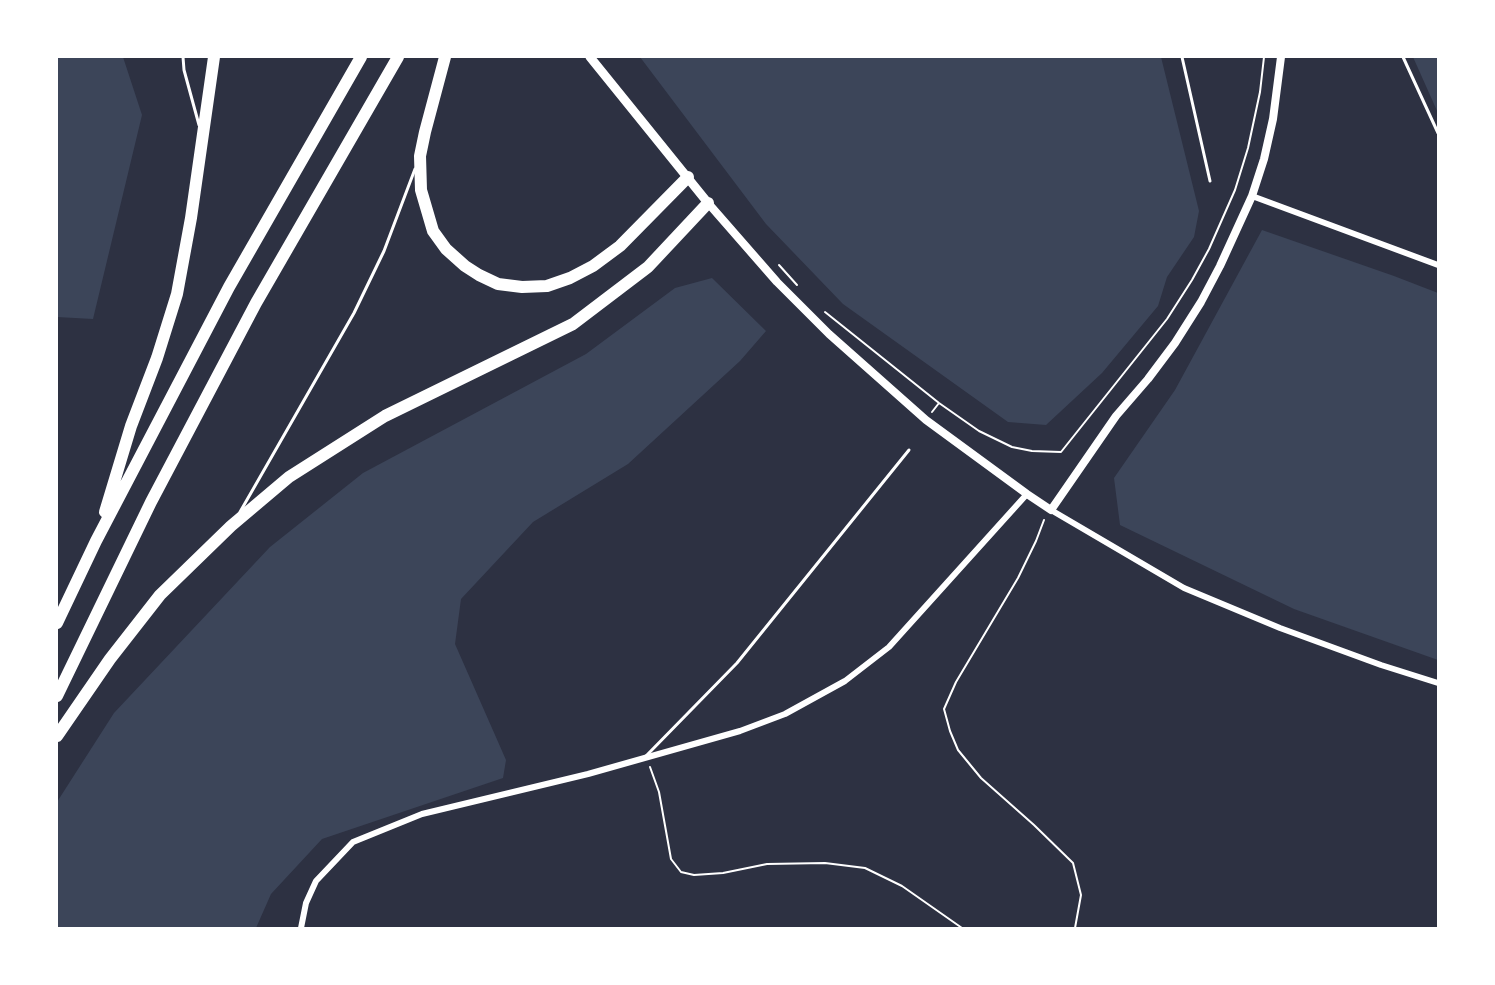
<!DOCTYPE html>
<html>
<head>
<meta charset="utf-8">
<style>
  body { margin:0 }
  #map { position:relative; width:1495px; height:985px; overflow:hidden; background:#2d3142; font-family:"Asap Condensed",sans-serif }
  canvas { display:block }
  .frame { position:absolute; inset:0; border:58px solid #fff; pointer-events:none }
</style>
</head>
<body>
<div id="map">
<canvas width="1495" height="985"></canvas>
<div class="frame"></div>
</div>
<script>
const ctx = document.querySelector('canvas').getContext('2d');
ctx.lineJoin = 'round';
function paint(path, color) { ctx.fillStyle = color; ctx.fill(path, 'evenodd'); }
const toPath = rows => new Path2D(rows.map(r => 'M' + r).join(''));
function trace(path, color, width, dash) { ctx.strokeStyle = color; ctx.lineWidth = width; ctx.lineCap = dash ? 'butt' : 'round'; ctx.setLineDash(dash || []); ctx.stroke(path); }
paint(toPath([
  [57,57,123,57,142,115,93,319,57,317],
  [640,57,1161,57,1199,211,1194,237,1167,277,1158,306,1102,373,1046,425,1008,422,843,304,766,224],
  [1413,57,1438,57,1438,113],
  [1262,230,1394,276,1438,293,1438,660,1294,609,1120,525,1114,478,1175,390],
  [712,278,766,331,740,361,628,464,533,522,461,599,455,644,506,760,503,778,322,839,271,894,256,928,57,928,57,802,114,713,270,547,363,473,586,354,675,288]
]), '#3c4559');
trace(toPath([
  [779,265,797,285],
  [825,312,939,403,979,431,1012,447,1032,451,1061,452,1167,319,1192,280,1209,249,1235,190,1248,148,1260,92,1264,57],
  [932,412,939,403],
  [1044,520,1036,541,1018,578,956,682,944,709,950,731,958,750,981,778,1034,825,1073,863,1081,895,1075,928],
  [650,767,659,792,671,859,681,872,694,875,723,873,767,864,825,863,865,868,902,886,962,928]
]), '#fff', 2);
trace(toPath([
  [183,57,184,70,199,125],
  [1182,57,1210,181],
  [1403,57,1438,133],
  [240,512,354,313,384,251,415,169],
  [646,756,737,663,909,450]
]), '#fff', 3);
trace(toPath([
  [1252,196,1438,265],
  [1051,510,1184,588,1280,628,1381,665,1438,683],
  [301,928,306,903,316,881,353,842,422,814,588,774,740,731,785,714,845,681,889,647,1027,494]
]), '#fff', 6);
trace(toPath([
  [708,203,777,282,829,334,926,420,1027,494,1051,510,1116,416,1148,379,1175,343,1201,302,1220,266,1252,196,1264,159,1273,119,1281,57]
]), '#fff', 8);
trace(toPath([
  [590,57,708,203]
]), '#fff', 9);
trace(toPath([
  [445,57,425,132,420,156,421,190,433,231,446,249,465,266,479,275,498,284,522,287,547,286,570,278,593,266,620,246,688,177],
  [105,512,131,426,157,358,177,294,191,218,214,57],
  [57,623,96,541,229,287,361,57],
  [57,696,151,502,256,303,398,57],
  [57,736,110,659,160,595,231,526,289,477,385,416,573,324,648,267,708,203]
]), '#fff', 12);
</script>
</body>
</html>
